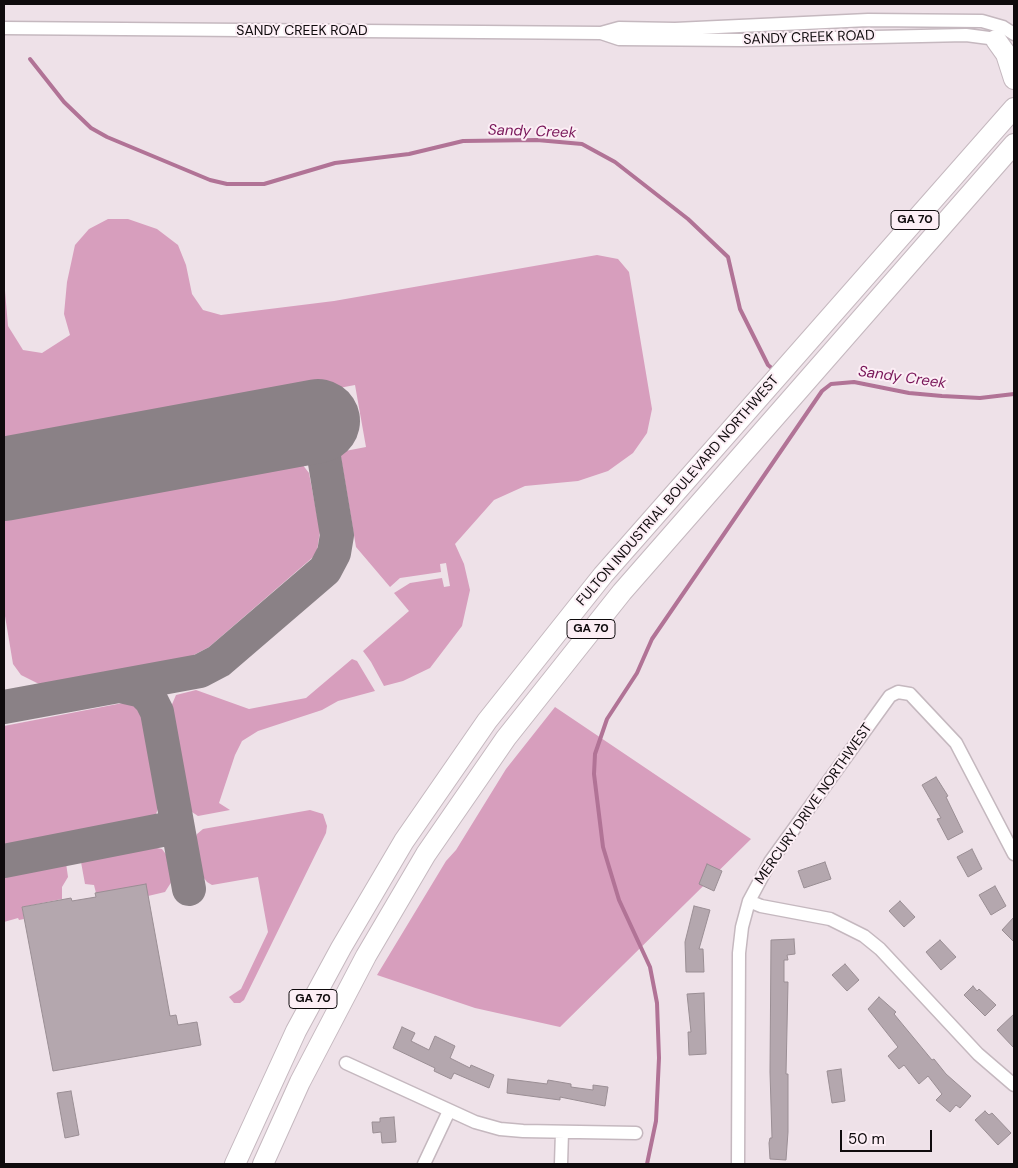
<!DOCTYPE html>
<html>
<head>
<meta charset="utf-8">
<style>
  body { margin:0 }
  #map { position:relative; width:1018px; height:1168px; overflow:hidden; background:#eee1e8; font-family:"DM Sans",sans-serif }
  canvas { display:block }
  .frame { position:absolute; inset:0; border:5px solid #0f0b0d; pointer-events:none }
  .scale { position:absolute; left:840px; top:1130px; width:92px; height:22px; box-sizing:border-box; border:2px solid #0f0b0d; border-top:0; padding-left:6px; font-size:15px; line-height:18px; white-space:nowrap; color:#0f0b0d; -webkit-text-stroke:4px #fceef5; paint-order:stroke }
</style>
</head>
<body>
<div id="map">
<canvas width="1018" height="1168"></canvas>
<div class="frame"></div>
<div class="scale">50 m</div>
</div>
<script>
const ctx = document.querySelector('canvas').getContext('2d');
ctx.lineJoin = 'round';
function paint(path, color) { ctx.fillStyle = color; ctx.fill(path, 'evenodd'); }
const toPath = rows => new Path2D(rows.map(r => 'M' + r).join(''));
function trace(path, color, width, dash) { ctx.strokeStyle = color; ctx.lineWidth = width; ctx.lineCap = dash ? 'butt' : 'round'; ctx.setLineDash(dash || []); ctx.stroke(path); }
function label(font, color, halo, rows, align = 'center') {
  ctx.font = font + ' "DM Sans",sans-serif'; ctx.lineWidth = 4; ctx.setLineDash([]); ctx.textBaseline = 'middle'; ctx.strokeStyle = halo; ctx.fillStyle = color; for (const [text, x, y, turn = 0] of rows) {
    ctx.save(); ctx.translate(x, y); ctx.rotate((+turn || 0) * Math.PI / 180); ctx.textAlign = isNaN(turn) ? turn : align; if (halo) ctx.strokeText(text, 0, 0); ctx.fillText(text, 0, 0); ctx.restore();
  }
}
paint(toPath([
  [108,219,128,219,157,229,178,245,186,265,192,294,203,310,221,315,334,301,597,255,618,259,629,272,652,409,647,433,633,453,608,471,578,481,525,486,494,500,455,544,464,564,470,590,462,626,430,668,403,681,384,686,371,662,363,651,409,611,394,593,410,583,442,578,444,587,450,586,446,563,440,564,441,572,400,578,390,587,356,547,340,452,366,447,355,385,4,451,4,279,8,326,23,350,42,353,70,335,64,314,67,282,75,245,89,229],
  [289,457,302,464,309,473,320,531,317,551,312,558,209,647,188,658,39,684,21,675,13,664,4,610,4,509],
  [352,659,357,661,375,691,338,701,322,710,258,731,242,741,235,755,219,803,230,810,198,816,189,810,170,709,176,695,196,690,249,709,306,698],
  [128,702,136,705,143,714,159,806,156,814,149,819,4,845,4,726],
  [555,707,751,839,560,1027,475,1008,377,975,446,861,456,850,506,769],
  [310,810,323,814,327,826,326,833,244,1000,240,1003,234,1003,229,997,241,989,268,932,258,877,212,885,207,882,200,873,194,841,197,834,203,829],
  [152,847,162,849,168,857,172,881,165,892,148,896,96,893,94,885,85,884,81,862,83,860],
  [66,863,68,877,62,887,62,899,22,907,24,919,19,920,18,918,4,922,4,874]
]), '#d79ebd');
trace(toPath([
  [30,59,64,102,91,128,107,137,210,180,227,184,264,184,335,163,409,154,463,141,537,140,582,144,615,162,688,219,728,257,740,309,768,365,774,370],
  [647,1164,656,1121,659,1058,657,1003,650,967,619,900,603,847,594,774,595,754,607,719,637,673,652,639,822,391,831,384,854,382,909,393,942,396,980,398,1014,394]
]), '#b17396', 4);
trace(toPath([
  [120,686,142,691,151,700,157,712,189,889],
  [4,707,200,671,219,661,325,570,334,553,337,535,318,421],
  [4,861,177,827]
]), '#8a8186', 34);
trace(toPath([
  [4,479,318,421]
]), '#8a8186', 84);
const building = toPath([
  [936,777,948,796,946,797,963,832,948,840,937,819,941,818,922,785,936,777],
  [972,849,982,869,968,877,957,857,972,849],
  [825,862,831,879,804,888,798,871,825,862],
  [707,864,722,871,714,891,699,884,707,864],
  [146,884,170,1016,176,1015,178,1025,197,1022,201,1045,53,1071,22,907,71,898,72,901,96,897,95,893,146,884],
  [995,886,1006,906,991,915,979,895,995,886],
  [900,901,915,917,904,927,889,911,900,901],
  [694,906,710,910,699,949,703,949,704,972,686,972,685,942,694,906],
  [1014,917,1014,942,1002,930,1014,917],
  [794,939,795,954,787,955,788,960,784,960,784,982,788,982,786,1074,788,1074,788,1132,786,1160,770,1159,769,1143,770,1138,772,1138,770,1072,771,940,794,939],
  [940,940,956,957,941,970,926,952,940,940],
  [845,964,859,980,847,991,832,975,845,964],
  [973,986,977,991,979,989,996,1005,985,1016,964,995,973,986],
  [704,993,706,1054,689,1055,688,1032,691,1032,687,994,704,993],
  [879,997,896,1012,894,1014,932,1060,934,1059,946,1074,971,1096,960,1108,956,1105,950,1112,936,1100,942,1094,928,1076,919,1084,904,1065,899,1069,888,1056,898,1047,868,1009,879,997],
  [1014,1014,1014,1048,997,1030,1014,1014],
  [402,1027,415,1033,411,1041,429,1050,435,1036,455,1046,450,1058,470,1068,471,1065,494,1075,489,1088,454,1073,451,1079,434,1071,435,1068,393,1048,402,1027],
  [841,1069,845,1101,832,1103,827,1071,841,1069],
  [508,1079,547,1084,548,1080,571,1084,571,1087,593,1090,593,1085,608,1087,605,1106,560,1097,560,1100,507,1093,508,1079],
  [71,1091,79,1135,65,1138,57,1093,71,1091],
  [985,1111,989,1115,992,1113,1011,1133,998,1145,975,1120,985,1111],
  [394,1117,396,1142,382,1143,381,1132,373,1133,372,1122,380,1122,380,1118,394,1117]
]);
paint(building, '#b4a7ae');
trace(building, '#9a8e94', 1);
const minor = toPath([
  [4,28,601,33,619,28,675,29,868,20,982,21,1003,27,1014,34],
  [601,33,619,39,741,40,966,35,989,38,1001,42],
  [749,901,761,906,830,919,864,936,880,949,978,1054,1014,1085],
  [346,1063,475,1122,500,1129,523,1131,636,1133],
  [424,1164,449,1111],
  [561,1164,562,1132],
  [738,1164,739,953,742,927,749,901,770,862,890,696,898,692,910,694,956,743,1014,854]
]);
const primary = toPath([
  [996,40,1006,54,1014,79],
  [235,1164,296,1031,341,948,404,841,487,721,603,575,1014,108],
  [263,1164,300,1082,366,956,426,854,506,738,622,592,1014,144]
]);
trace(minor, '#c5b8bf', 15);
trace(primary, '#c5b8bf', 22);
trace(minor, '#fff', 12);
trace(primary, '#fff', 20);
for (const [x, y, w] of [
  [915,220,48],
  [591,629,48],
  [313,999,48]
]) { const box = new Path2D(); box.roundRect(x - w / 2, y - 9.5, w, 19, 4); ctx.fillStyle = '#fceef5'; ctx.fill(box); trace(box, '#0f0b0d', 1); }
label('bold 12px', '#0f0b0d', null, [
  ["GA 70",915,220],
  ["GA 70",591,629],
  ["GA 70",313,999]
]);
label('14px', '#0f0b0d', '#fceef5', [
  ["SANDY CREEK ROAD",302,31],
  ["SANDY CREEK ROAD",809,38,-2],
  ["FULTON INDUSTRIAL BOULEVARD NORTHWEST",678,491,-49],
  ["MERCURY DRIVE NORTHWEST",814,804,-55]
]);
label('italic 15px', '#791659', '#fceef5', [
  ["Sandy Creek",532,132,2],
  ["Sandy Creek",902,378,8]
]);
</script>
</body>
</html>
